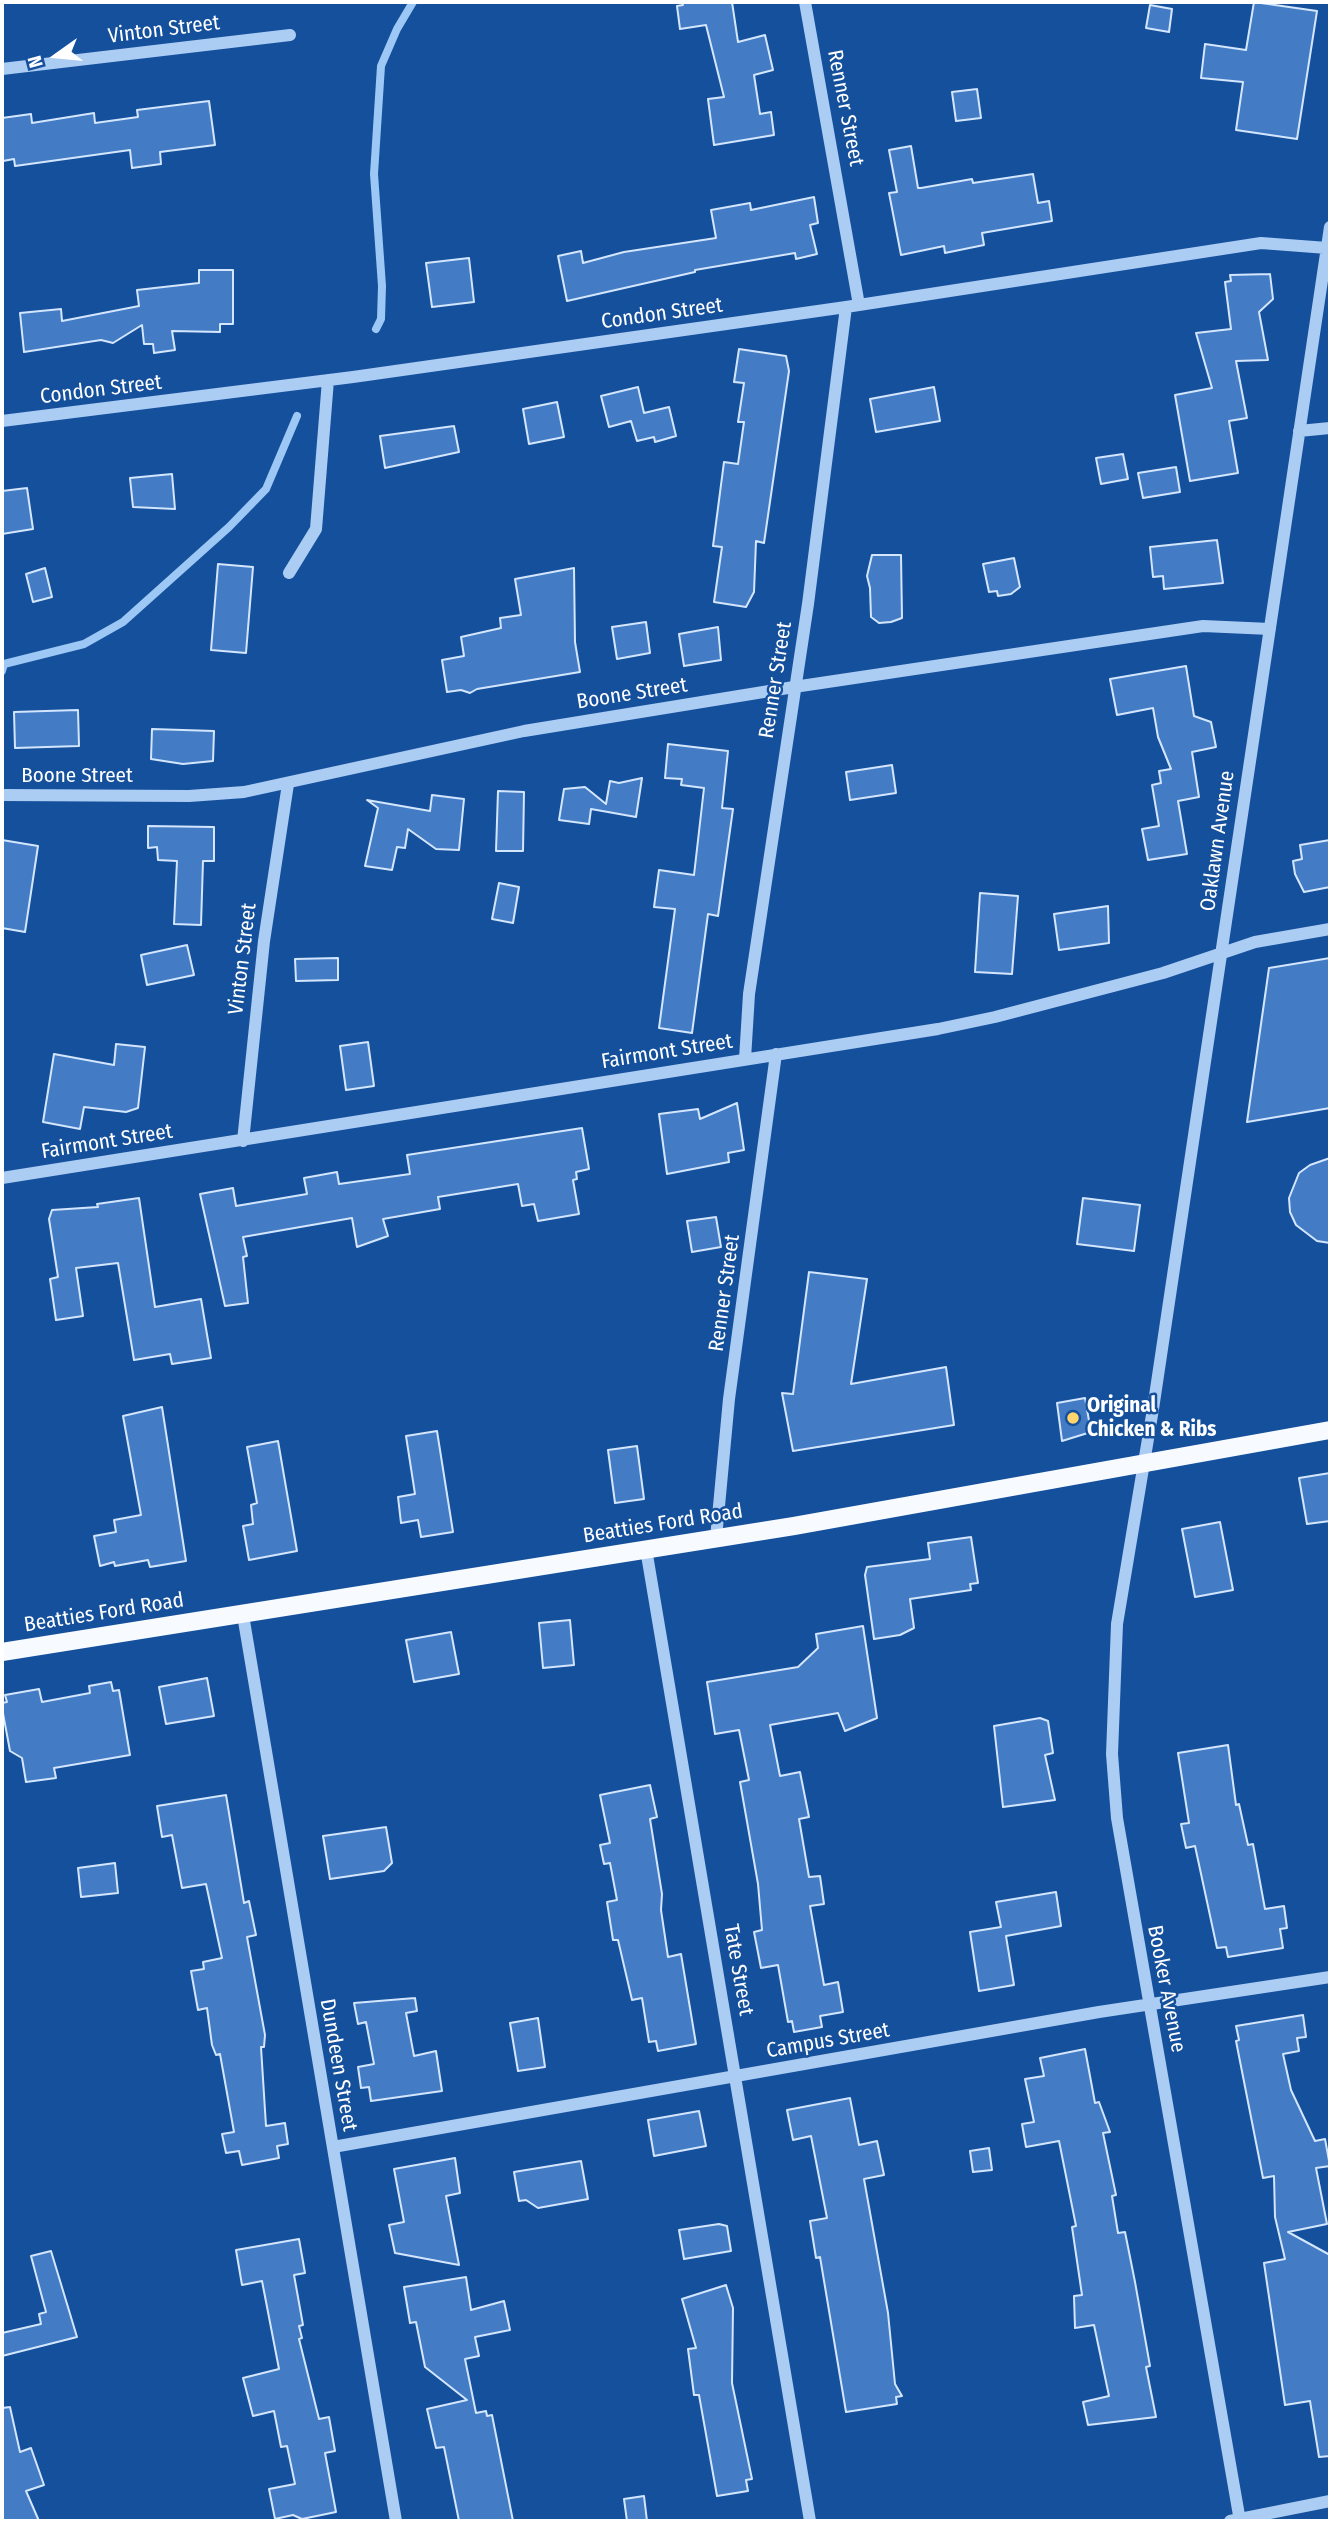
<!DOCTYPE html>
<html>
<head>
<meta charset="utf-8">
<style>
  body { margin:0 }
  #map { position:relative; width:1332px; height:2523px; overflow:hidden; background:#15509c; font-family:"Fira Sans Condensed",sans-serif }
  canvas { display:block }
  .frame { position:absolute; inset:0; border:4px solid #fff; pointer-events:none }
  .north { position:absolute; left:21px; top:21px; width:70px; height:70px; -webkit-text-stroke:5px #15509c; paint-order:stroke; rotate:255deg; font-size:19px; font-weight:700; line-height:28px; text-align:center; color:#fff }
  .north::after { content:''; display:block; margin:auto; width:24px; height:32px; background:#fff; clip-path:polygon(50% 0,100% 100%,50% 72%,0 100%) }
</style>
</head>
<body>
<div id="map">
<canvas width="1332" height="2523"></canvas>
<div class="frame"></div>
<div class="north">N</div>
</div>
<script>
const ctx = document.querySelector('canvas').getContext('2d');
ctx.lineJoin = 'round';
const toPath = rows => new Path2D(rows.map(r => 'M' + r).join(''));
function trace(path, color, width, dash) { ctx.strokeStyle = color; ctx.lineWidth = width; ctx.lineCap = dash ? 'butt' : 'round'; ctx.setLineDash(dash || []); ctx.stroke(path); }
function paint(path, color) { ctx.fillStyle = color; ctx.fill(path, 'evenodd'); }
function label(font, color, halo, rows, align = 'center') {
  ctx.font = font + ' "Fira Sans Condensed",sans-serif'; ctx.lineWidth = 5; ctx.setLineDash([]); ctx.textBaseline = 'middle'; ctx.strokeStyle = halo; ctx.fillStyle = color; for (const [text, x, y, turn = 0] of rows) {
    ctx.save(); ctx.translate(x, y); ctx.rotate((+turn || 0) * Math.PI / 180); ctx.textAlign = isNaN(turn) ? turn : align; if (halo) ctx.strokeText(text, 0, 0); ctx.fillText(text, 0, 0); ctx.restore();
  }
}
trace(toPath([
  [376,329,381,319,382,286,374,174,381,66,397,29,413,2],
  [2,671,4,664,84,644,123,622,229,527,266,489,297,416]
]), '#9dc7f5', 8);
const building = toPath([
  [682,2,732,2,738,42,765,35,773,70,754,75,760,114,771,112,774,135,714,145,708,99,724,97,706,25,680,29,677,6,683,5,682,2],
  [1254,2,1317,11,1297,139,1236,130,1243,82,1201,78,1205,44,1246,50,1254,2],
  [1150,5,1172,9,1169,32,1146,28,1150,5],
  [977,89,981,118,956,121,952,92,977,89],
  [209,101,215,145,160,152,161,164,132,168,130,150,15,166,14,159,3,161,2,118,31,114,32,123,94,113,95,123,138,117,137,110,209,101],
  [911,146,918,188,921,188,972,179,973,183,1033,174,1038,203,1049,201,1052,221,982,233,984,245,945,253,944,246,901,255,889,193,897,192,889,150,911,146],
  [814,197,818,223,810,225,817,254,796,259,795,253,695,270,695,272,567,301,558,256,581,251,583,263,624,252,716,238,711,210,750,203,751,210,814,197],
  [469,258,474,302,432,307,426,263,469,258],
  [199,270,233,270,233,324,220,324,220,332,172,331,175,350,154,353,153,344,144,344,142,325,113,343,101,340,24,352,20,313,61,309,62,321,139,306,137,290,199,283,199,270],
  [1270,274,1273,299,1259,312,1268,360,1236,361,1247,418,1229,421,1238,473,1190,481,1175,395,1212,388,1196,333,1231,329,1225,282,1231,281,1230,275,1270,274],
  [739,349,786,356,789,371,764,543,756,541,754,592,746,607,714,602,722,547,713,546,724,462,738,464,744,422,738,422,744,383,734,382,739,349],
  [638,387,644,413,669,407,676,436,655,442,654,437,637,441,631,421,609,427,601,396,638,387],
  [934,387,940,421,876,432,870,399,934,387],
  [557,402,564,437,529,444,523,409,557,402],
  [454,426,459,452,385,468,380,436,454,426],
  [1123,454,1128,479,1101,484,1096,458,1123,454],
  [1176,467,1180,492,1143,498,1138,473,1176,467],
  [172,474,175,509,133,507,130,478,172,474],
  [27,488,33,529,2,534,2,491,27,488],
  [1217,540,1223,583,1164,589,1163,576,1153,577,1150,547,1217,540],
  [872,555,901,555,902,618,891,622,879,623,871,617,870,588,867,576,872,555],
  [1014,558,1020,587,1011,594,998,596,997,591,989,592,983,564,1014,558],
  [218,564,253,567,246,653,211,650,218,564],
  [45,568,52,597,33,602,26,574,45,568],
  [574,568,575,642,580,672,477,689,470,693,461,690,447,692,442,660,464,656,461,637,501,628,500,618,521,615,515,579,574,568],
  [646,622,650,653,617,659,612,627,646,622],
  [718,627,721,660,684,666,679,634,718,627],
  [1186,666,1194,716,1211,722,1216,747,1192,752,1199,797,1178,801,1187,854,1148,860,1142,829,1159,826,1152,785,1161,783,1159,771,1171,769,1158,737,1153,708,1117,715,1110,679,1186,666],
  [78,710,79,746,15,748,14,712,78,710],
  [152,729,214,731,213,761,183,764,151,759,152,729],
  [668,744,728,751,722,808,733,809,718,916,708,914,692,1033,659,1028,675,909,654,907,659,870,694,875,704,788,681,785,682,779,665,778,668,744],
  [892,765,896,793,850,800,846,772,892,765],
  [642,778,636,817,591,809,589,824,559,820,564,789,585,787,606,804,610,781,619,783,642,778],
  [498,791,524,792,523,851,496,851,498,791],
  [432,795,464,799,459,850,436,849,408,829,405,848,397,847,392,870,365,866,378,808,367,800,430,811,432,795],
  [148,826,214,827,214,861,203,861,201,925,174,924,177,861,158,860,157,847,148,848,148,826],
  [2,840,38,846,25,932,2,928,2,840],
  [1330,840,1330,887,1304,892,1295,874,1293,861,1302,859,1300,845,1330,840],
  [499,883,519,887,513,923,492,919,499,883],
  [980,893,1018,896,1012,974,975,972,980,893],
  [1108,906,1109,943,1059,950,1054,914,1108,906],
  [187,945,194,975,147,985,141,955,187,945],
  [338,958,338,980,296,981,295,959,338,958],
  [1330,958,1330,1108,1247,1122,1269,968,1330,958],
  [368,1042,374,1086,346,1090,340,1046,368,1042],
  [116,1044,145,1047,138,1108,126,1112,84,1107,80,1129,43,1122,54,1054,114,1065,116,1044],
  [737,1103,744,1150,728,1153,729,1162,667,1174,659,1114,698,1109,700,1119,737,1103],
  [582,1128,589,1169,576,1172,577,1179,573,1180,579,1214,538,1221,534,1204,522,1206,518,1184,438,1197,440,1209,383,1219,388,1236,357,1247,352,1218,243,1237,247,1256,243,1257,248,1303,225,1306,200,1194,233,1188,236,1206,307,1194,304,1178,337,1172,339,1184,410,1174,407,1155,582,1128],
  [1330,1158,1330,1243,1317,1241,1296,1225,1290,1212,1289,1198,1299,1173,1310,1165,1330,1158],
  [139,1198,155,1307,201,1299,211,1358,172,1364,170,1354,134,1360,118,1263,76,1268,83,1316,56,1320,50,1279,58,1277,49,1219,52,1210,98,1207,97,1204,139,1198],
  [1083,1198,1140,1205,1134,1251,1077,1244,1083,1198],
  [716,1217,721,1247,692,1252,687,1221,716,1217],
  [809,1272,867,1279,851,1384,946,1367,954,1425,793,1451,782,1393,793,1394,809,1272],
  [1085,1398,1091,1432,1062,1441,1057,1403,1085,1398],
  [162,1407,186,1561,150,1567,148,1560,115,1566,114,1562,100,1566,94,1536,116,1532,114,1520,141,1515,123,1416,162,1407],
  [437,1431,453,1532,421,1537,418,1520,401,1523,398,1497,415,1494,406,1436,437,1431],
  [278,1441,297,1551,249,1560,243,1526,253,1524,251,1505,257,1503,247,1447,278,1441],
  [637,1446,644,1499,615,1503,608,1450,637,1446],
  [1330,1473,1330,1521,1307,1524,1299,1478,1330,1473],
  [1220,1522,1233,1590,1195,1597,1182,1529,1220,1522],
  [971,1537,978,1583,970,1584,971,1590,910,1599,914,1628,900,1635,874,1639,865,1575,867,1567,930,1559,928,1543,971,1537],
  [570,1620,574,1665,543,1668,539,1623,570,1620],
  [863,1626,877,1718,845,1731,838,1713,770,1725,780,1776,800,1772,809,1817,799,1819,809,1877,820,1876,824,1904,810,1906,824,1985,838,1982,843,2012,820,2016,822,2027,794,2032,792,2021,788,2022,778,1965,761,1968,754,1932,762,1930,758,1884,740,1782,749,1780,739,1730,715,1734,707,1682,798,1667,818,1648,816,1634,863,1626],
  [451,1632,459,1674,414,1682,406,1640,451,1632],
  [207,1678,214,1716,166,1724,159,1687,207,1678],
  [111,1682,113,1691,119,1690,130,1755,54,1768,56,1778,26,1782,22,1758,10,1751,2,1708,2,1703,7,1702,5,1695,39,1689,42,1702,90,1693,89,1686,111,1682],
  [1040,1718,1048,1721,1053,1753,1045,1755,1055,1800,1003,1807,994,1726,1040,1718],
  [1228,1745,1236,1805,1239,1804,1248,1845,1253,1844,1265,1909,1284,1906,1287,1928,1280,1929,1283,1948,1228,1957,1226,1947,1217,1948,1195,1846,1186,1848,1181,1824,1189,1823,1178,1753,1228,1745],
  [650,1785,657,1817,650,1819,662,1894,661,1910,668,1957,681,1954,696,2044,658,2051,656,2041,649,2042,642,1998,632,2000,618,1940,613,1940,607,1902,617,1900,610,1863,604,1864,600,1845,610,1843,600,1795,650,1785],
  [226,1795,244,1903,249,1901,256,1935,247,1937,265,2035,264,2047,261,2047,266,2126,285,2123,288,2144,277,2146,279,2158,242,2165,239,2151,226,2153,222,2134,234,2132,220,2054,216,2055,212,2045,207,2008,198,2010,191,1971,204,1969,203,1962,222,1958,206,1884,182,1888,172,1835,162,1837,157,1806,226,1795],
  [386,1827,392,1863,384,1871,330,1879,323,1836,386,1827],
  [115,1863,118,1893,81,1897,78,1868,115,1863],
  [1056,1892,1061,1926,1006,1936,1014,1985,979,1991,970,1932,1001,1927,996,1902,1056,1892],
  [415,1998,417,2011,406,2013,414,2056,436,2051,442,2091,371,2101,369,2087,361,2088,358,2067,374,2064,366,2022,358,2024,354,2003,415,1998],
  [1303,2015,1306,2037,1297,2038,1299,2051,1283,2054,1291,2090,1315,2141,1325,2139,1330,2166,1316,2168,1327,2224,1288,2232,1330,2255,1330,2456,1319,2457,1310,2401,1285,2405,1264,2263,1285,2259,1275,2217,1274,2176,1263,2178,1236,2041,1239,2040,1236,2026,1303,2015],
  [538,2018,545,2067,518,2071,510,2023,538,2018],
  [1085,2049,1095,2103,1099,2102,1110,2132,1103,2133,1116,2195,1112,2196,1118,2233,1125,2232,1135,2282,1150,2366,1146,2367,1156,2417,1088,2425,1083,2402,1109,2396,1094,2325,1075,2328,1074,2296,1082,2295,1072,2227,1076,2226,1059,2141,1026,2147,1022,2124,1034,2122,1025,2079,1044,2076,1040,2058,1085,2049],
  [850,2098,859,2145,877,2141,884,2175,864,2179,888,2313,895,2384,902,2396,896,2397,897,2404,846,2412,820,2257,816,2258,810,2221,827,2218,811,2136,793,2140,787,2110,850,2098],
  [699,2111,706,2146,654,2156,648,2120,699,2111],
  [989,2148,992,2170,973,2172,970,2151,989,2148],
  [455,2158,460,2193,446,2196,459,2265,395,2253,389,2225,404,2222,394,2169,455,2158],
  [581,2161,588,2199,538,2208,526,2200,519,2201,514,2172,581,2161],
  [719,2224,727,2226,731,2251,684,2259,679,2230,719,2224],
  [299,2239,305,2273,294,2275,303,2325,299,2326,302,2338,299,2339,319,2419,329,2417,335,2451,325,2453,336,2512,302,2519,293,2515,275,2519,269,2489,295,2484,287,2446,281,2447,274,2411,253,2416,243,2378,279,2369,262,2281,242,2285,236,2250,299,2239],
  [51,2251,77,2337,2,2356,2,2333,41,2324,39,2314,46,2312,31,2256,51,2251],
  [466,2277,471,2310,504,2301,510,2330,475,2337,479,2356,465,2359,476,2413,486,2411,487,2416,492,2415,513,2521,459,2521,444,2447,436,2448,427,2409,467,2400,425,2367,416,2322,410,2323,404,2287,466,2277],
  [726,2285,733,2308,732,2383,752,2479,746,2480,748,2491,717,2496,699,2395,694,2395,688,2349,696,2348,682,2299,726,2285],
  [10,2407,20,2452,31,2448,44,2485,26,2491,39,2521,2,2521,2,2408,10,2407],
  [644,2496,647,2521,627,2521,624,2499,644,2496]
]);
paint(building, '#437cc4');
trace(building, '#d3e6fd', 2);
trace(toPath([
  [805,2,859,305],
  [2,69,290,35],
  [2,421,353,377,846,307,1261,243,1327,248],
  [1299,431,1330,428],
  [289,573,316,529,328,380],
  [2,795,189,796,244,792,524,731,794,687,1203,626,1270,629],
  [745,1059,749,994,808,604,846,307],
  [243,1141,264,941,288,784],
  [2,1178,938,1029,995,1017,1163,973,1255,942,1330,929],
  [716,1538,729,1399,776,1054],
  [646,1549,810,2521],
  [243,1615,396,2521],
  [333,2147,1099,2012,1330,1977],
  [1230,2521,1330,2501],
  [1240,2521,1117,1818,1112,1754,1117,1624,1153,1409,1330,227]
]), '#abccf3', 12);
trace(toPath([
  [2,1652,794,1526,1330,1430]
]), '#f7faff', 18);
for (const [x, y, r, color] of [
  [1073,1418,7,"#ffd46d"]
]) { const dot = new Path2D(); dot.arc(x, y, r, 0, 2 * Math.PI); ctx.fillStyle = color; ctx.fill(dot); trace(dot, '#15509c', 2.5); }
label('21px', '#fff', '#15509c', [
  ["Vinton Street",164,30,-7],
  ["Renner Street",845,108,79],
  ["Condon Street",662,314,-8],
  ["Condon Street",101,390,-7],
  ["Renner Street",776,680,-81],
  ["Boone Street",632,694,-9],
  ["Boone Street",77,776],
  ["Oaklawn Avenue",1218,841,-82],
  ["Vinton Street",243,959,-83],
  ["Fairmont Street",667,1052,-9],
  ["Fairmont Street",107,1142,-9],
  ["Renner Street",725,1293,-82],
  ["Beatties Ford Road",663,1524,-9],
  ["Beatties Ford Road",104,1613,-9],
  ["Tate Street",738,1970,80],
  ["Booker Avenue",1166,1989,79],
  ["Campus Street",828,2041,-10],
  ["Dundeen Street",338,2065,80]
]);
label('bold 21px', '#fff', '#15509c', [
  ["Original",1087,1406],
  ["Chicken & Ribs",1087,1430]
], 'left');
</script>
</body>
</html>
